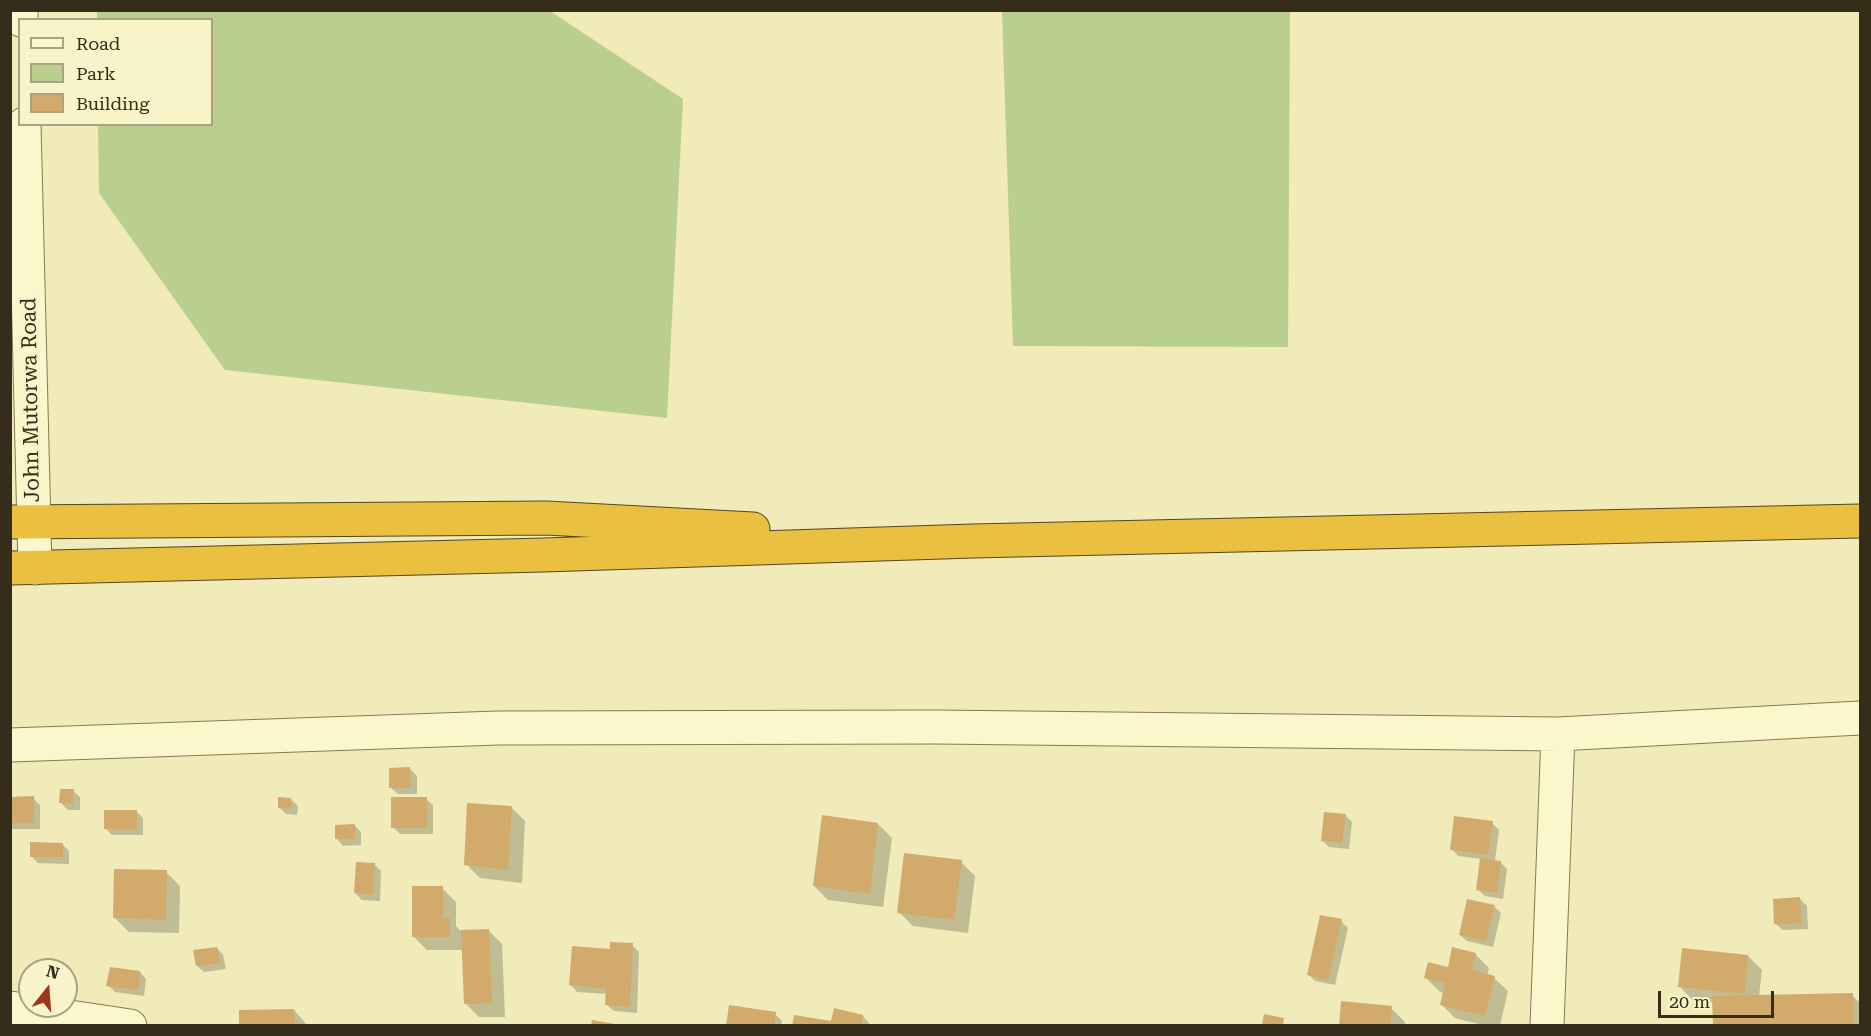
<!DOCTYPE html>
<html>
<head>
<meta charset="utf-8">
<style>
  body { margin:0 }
  #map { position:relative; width:1871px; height:1036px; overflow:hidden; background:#f0ebb9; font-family:"Roboto Serif",serif }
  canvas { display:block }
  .frame { position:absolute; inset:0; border:12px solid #352c19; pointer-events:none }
  .legend { position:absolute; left:18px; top:18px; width:195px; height:108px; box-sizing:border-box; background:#f8f3c8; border:2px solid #aaa382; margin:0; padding:8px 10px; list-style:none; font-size:18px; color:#352c19 }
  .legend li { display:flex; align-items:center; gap:12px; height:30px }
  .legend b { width:30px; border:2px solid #aaa382 }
  .north { position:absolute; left:18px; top:958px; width:60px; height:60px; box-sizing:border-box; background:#f8f3c8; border:2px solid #aaa382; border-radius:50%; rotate:17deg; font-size:16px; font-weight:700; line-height:24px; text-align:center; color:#352c19 }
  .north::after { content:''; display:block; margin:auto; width:21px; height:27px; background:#9a371f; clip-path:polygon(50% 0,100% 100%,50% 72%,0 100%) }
  .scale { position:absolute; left:1658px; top:991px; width:116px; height:27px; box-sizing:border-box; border:3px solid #352c19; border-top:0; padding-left:8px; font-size:18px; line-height:21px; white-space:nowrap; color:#352c19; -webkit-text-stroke:4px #f8f3c8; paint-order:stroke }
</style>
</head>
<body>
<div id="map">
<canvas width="1871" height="1036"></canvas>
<div class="frame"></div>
<ul class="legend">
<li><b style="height:8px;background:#fbf7cc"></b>Road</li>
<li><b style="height:16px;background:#bace8d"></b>Park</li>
<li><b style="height:16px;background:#d2aa6b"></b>Building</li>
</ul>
<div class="north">N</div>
<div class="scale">20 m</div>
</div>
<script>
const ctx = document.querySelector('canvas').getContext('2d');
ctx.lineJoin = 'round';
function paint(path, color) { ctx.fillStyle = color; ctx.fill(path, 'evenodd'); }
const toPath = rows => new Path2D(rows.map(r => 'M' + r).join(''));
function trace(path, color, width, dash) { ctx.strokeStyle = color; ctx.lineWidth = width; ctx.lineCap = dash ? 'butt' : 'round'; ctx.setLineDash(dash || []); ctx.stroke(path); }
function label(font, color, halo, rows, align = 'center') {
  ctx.font = font + ' "Roboto Serif",serif'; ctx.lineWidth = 6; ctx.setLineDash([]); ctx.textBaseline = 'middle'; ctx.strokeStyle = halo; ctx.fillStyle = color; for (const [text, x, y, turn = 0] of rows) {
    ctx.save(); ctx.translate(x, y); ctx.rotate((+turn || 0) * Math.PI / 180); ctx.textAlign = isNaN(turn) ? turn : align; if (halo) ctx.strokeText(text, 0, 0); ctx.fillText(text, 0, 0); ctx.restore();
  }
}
paint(toPath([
  [97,11,550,11,683,99,667,418,225,370,99,193,98,125,212,124,212,20,97,19],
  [1002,11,1290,11,1288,347,1013,346]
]), '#bace8d');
paint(toPath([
  [410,769,417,776,417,794,398,794,391,788],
  [73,791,80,797,80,810,68,810,61,803],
  [10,798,33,798,40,805,40,829,10,829],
  [291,799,298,806,297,815,286,814,279,807],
  [426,799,433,805,433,834,400,834,393,827],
  [511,807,525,821,522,883,480,878,466,864],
  [136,811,143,818,143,835,112,835,106,829],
  [1345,815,1352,822,1349,849,1329,847,1322,840],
  [1492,823,1499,830,1495,861,1500,862,1507,869,1503,899,1485,896,1478,890,1482,859,1458,856,1452,849],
  [878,824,892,838,883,907,828,900,814,886],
  [355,826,361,832,361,845,343,846,337,839],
  [62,844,69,851,69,864,38,863,31,856],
  [961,862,975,876,968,933,913,926,899,912],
  [375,865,381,871,380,901,362,900,355,893],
  [166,872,180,886,179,933,129,932,115,918],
  [442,888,456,902,456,926,461,931,488,930,502,944,505,1017,479,1017,465,1003,463,950,427,950,413,936],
  [1800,899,1807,906,1808,929,1783,930,1776,924],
  [1495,907,1501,913,1493,947,1467,941,1460,935],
  [1341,921,1348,928,1335,985,1315,981,1308,974],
  [632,945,639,952,637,1013,614,1011,607,1005,608,994,577,992,571,985],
  [217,948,223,955,226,969,204,972,197,966],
  [1475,954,1489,968,1487,976,1494,978,1508,991,1500,1026,1486,1026,1455,1018,1441,1004,1444,993,1440,992,1426,978,1449,969],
  [1748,956,1762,970,1759,996,1852,995,1860,1003,1860,1026,1714,1026,1714,1002,1693,1000,1679,986],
  [140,972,146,979,144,996,115,992,108,985],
  [1391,1008,1405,1022,1405,1026,1340,1026],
  [294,1010,308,1026,241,1026],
  [775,1014,782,1021,781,1026,728,1026],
  [863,1016,869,1023,869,1026,794,1026,830,1022]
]), '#0003');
paint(toPath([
  [410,767,411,788,389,788,389,768],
  [60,789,74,789,73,804,59,803],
  [34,796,34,823,10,823,10,797],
  [278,797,291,798,291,808,278,808],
  [391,797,427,797,427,828,391,828],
  [467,803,512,806,508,870,464,865],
  [104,810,137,810,137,829,104,829],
  [1324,812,1346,814,1342,843,1321,841],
  [822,815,878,823,870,894,813,886],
  [1454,816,1493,821,1488,855,1450,850],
  [355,824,355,839,335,839,335,825],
  [30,842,63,843,63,857,30,857],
  [904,853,962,860,954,920,897,913],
  [1480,858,1501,861,1497,893,1476,890],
  [356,862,375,863,373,895,354,893],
  [114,869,167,870,166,920,113,918],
  [412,886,443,886,443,918,450,918,450,937,412,937],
  [1800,897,1802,923,1774,924,1773,899],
  [1467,899,1495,905,1486,941,1459,935],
  [1320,915,1342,919,1328,980,1307,975],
  [489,929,492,1003,464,1004,461,930],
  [610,942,633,943,630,1007,605,1005,606,989,569,985,572,946,610,949],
  [217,947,220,963,196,966,193,950],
  [1452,947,1476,953,1472,970,1495,976,1485,1016,1440,1005,1445,983,1424,978,1428,962,1448,967],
  [1682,948,1748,955,1745,994,1678,987],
  [110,967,140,971,138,990,106,986],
  [1853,993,1854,1026,1713,1026,1712,996],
  [1341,1001,1392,1006,1390,1026,1339,1026],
  [729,1005,776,1012,774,1026,726,1026],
  [834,1008,863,1015,861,1026,792,1026,794,1015,831,1021],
  [294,1009,295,1026,239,1026,239,1010],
  [1264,1014,1284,1018,1283,1026,1262,1026],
  [592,1020,615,1024,615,1026,591,1026]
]), '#d2aa6b');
const minor = toPath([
  [21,10,21,20],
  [24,124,35,568],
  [10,745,498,728,936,727,1558,734,1860,718],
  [10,1008,130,1026],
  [1547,1026,1558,734]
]);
const highway = toPath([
  [10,522,546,518,753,529],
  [10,568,544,555,973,541,1860,521]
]);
trace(minor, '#877953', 35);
trace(highway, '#544528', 35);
trace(minor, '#fbf7cc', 33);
trace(highway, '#e9c040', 33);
label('21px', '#352c19', '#f8f3c8', [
  ["John Mutorwa Road",31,400,-91]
]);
</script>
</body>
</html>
